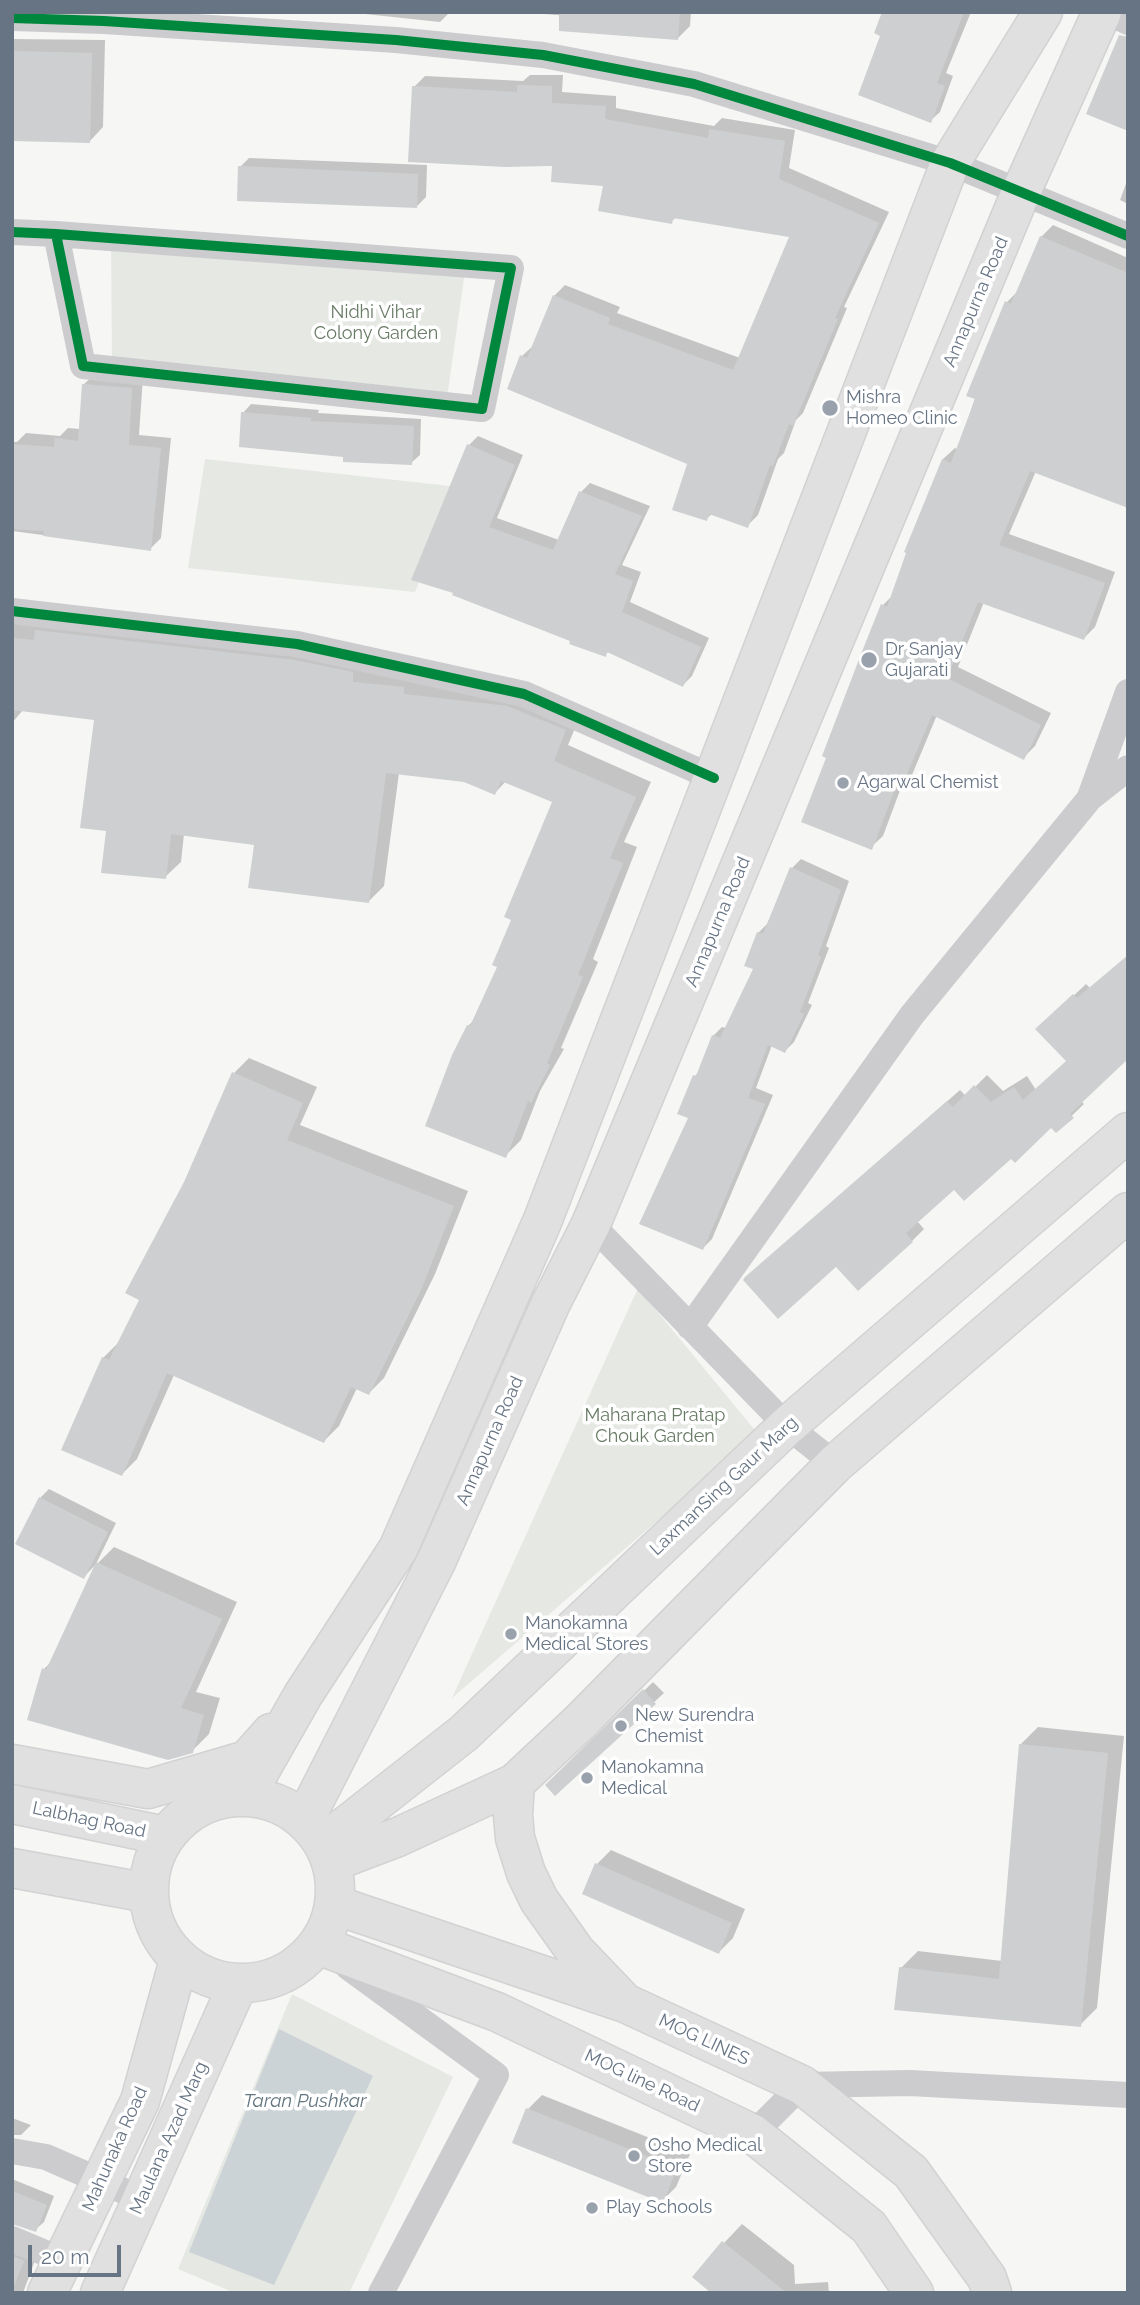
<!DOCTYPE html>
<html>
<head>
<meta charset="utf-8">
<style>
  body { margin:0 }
  #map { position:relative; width:1140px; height:2305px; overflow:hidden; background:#f6f6f5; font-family:Raleway,sans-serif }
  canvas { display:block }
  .frame { position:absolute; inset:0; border:14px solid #677484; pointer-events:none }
  .scale { position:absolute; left:28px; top:2245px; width:93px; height:32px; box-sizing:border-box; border:4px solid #677484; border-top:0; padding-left:9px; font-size:21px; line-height:24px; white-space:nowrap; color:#677484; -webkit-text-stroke:5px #fff; paint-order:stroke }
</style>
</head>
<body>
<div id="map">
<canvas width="1140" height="2305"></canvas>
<div class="frame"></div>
<div class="scale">20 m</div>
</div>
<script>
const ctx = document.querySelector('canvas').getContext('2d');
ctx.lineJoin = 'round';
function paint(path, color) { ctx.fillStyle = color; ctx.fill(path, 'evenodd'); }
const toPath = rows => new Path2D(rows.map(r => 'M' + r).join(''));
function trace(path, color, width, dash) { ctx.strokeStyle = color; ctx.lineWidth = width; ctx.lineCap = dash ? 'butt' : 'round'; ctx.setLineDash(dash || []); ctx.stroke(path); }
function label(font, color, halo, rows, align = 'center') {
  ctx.font = font + ' Raleway,sans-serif'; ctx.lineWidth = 7; ctx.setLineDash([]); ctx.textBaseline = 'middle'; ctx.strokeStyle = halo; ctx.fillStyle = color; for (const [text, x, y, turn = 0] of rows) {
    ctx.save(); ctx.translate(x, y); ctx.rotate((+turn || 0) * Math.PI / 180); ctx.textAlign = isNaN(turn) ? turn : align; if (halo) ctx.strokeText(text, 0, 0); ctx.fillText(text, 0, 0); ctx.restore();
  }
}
paint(toPath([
  [111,235,466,264,447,398,112,361],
  [205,459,459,487,415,592,188,568],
  [638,1288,758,1434,452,1698],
  [292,1994,453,2077,349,2293,235,2293,178,2269]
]), '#e5e8e3');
paint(toPath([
  [279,2029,373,2076,274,2285,189,2252]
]), '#ccd3d6');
paint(toPath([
  [346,12,450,12,440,22],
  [518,12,691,12,690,26,678,38,595,18],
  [884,12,971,12,946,73,953,76,940,112,930,121,883,35],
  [12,39,105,40,103,127,90,141,12,140],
  [530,75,563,75,562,92,616,96,616,108,714,126,722,118,795,130,789,168,889,212,844,307,847,308,803,413,796,420,784,453,778,459,758,515,747,526,712,514,706,519,689,463,509,388,522,356,534,345,554,296,565,285,620,307,617,313,740,358,792,236,676,217,671,222,605,184,554,165,414,87,425,76,523,81],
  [249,158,427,165,426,197,416,207,240,167],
  [1128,178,1128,204,1120,200],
  [1053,225,1128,258,1128,506,1036,471,1009,534,1115,572,1095,627,1084,638,984,602,958,667,1051,713,1035,746,1023,758,937,715,912,775,902,785,883,836,871,847,883,605,893,595,943,459,955,448,958,449,1007,302,1018,291,1041,237],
  [95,374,143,377,139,435,171,438,161,538,150,549,12,531,12,442,17,442,26,433,60,436,68,428,80,429,83,385],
  [251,404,319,410,318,413,421,419,420,455,411,463,345,456,243,413],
  [478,436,523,455,497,518,559,540,581,492,590,483,650,506,622,565,641,572,630,602,709,638,692,676,683,685,609,651,605,655,455,594,469,445],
  [12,622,311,645,581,714,568,745,651,782,624,842,637,847,593,959,598,962,561,1048,564,1049,540,1091,521,1140,505,1156,468,1026,476,1018,500,966,555,801,506,781,495,793,465,781,399,773,384,886,369,901,256,844,184,834,181,862,165,877,108,830,96,719,23,710,12,723],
  [801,859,849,881,826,946,829,948,808,1003,812,1005,794,1042,785,1051,772,1045,756,1088,773,1095,712,1239,703,1248,690,1117,695,1076,700,1070,713,1036,722,1027,726,1028,755,968,758,933,767,924,792,868],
  [1086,984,1090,988,1081,1101,1084,1104,1056,1131,1051,1125,1011,1157,954,1187,917,1221,924,1229,912,1241,836,1264,757,1268,960,1090,966,1096,987,1075,1003,1091,1027,1076,1036,1090,1068,1061,1050,1018],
  [249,1058,317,1087,300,1125,468,1191,435,1274,384,1378,369,1393,357,1388,339,1426,324,1441,174,1375,137,1459,122,1474,63,1450,103,1358,118,1343,141,1299,185,1183,234,1073],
  [49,1489,116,1523,95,1566,114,1547,237,1602,196,1692,220,1698,209,1734,192,1751,44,1669,52,1661,96,1564,84,1577,40,1498],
  [653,1682,664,1693,555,1794,547,1785],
  [1038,1727,1124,1736,1097,2008,1080,2025,901,1968,918,1951,1002,1961,1020,1745],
  [611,1850,745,1909,733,1938,719,1952,597,1864],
  [542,2095,690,2154,676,2187,662,2201,528,2109],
  [12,2118,31,2125,21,2135,12,2135],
  [12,2179,54,2196,44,2222,35,2230,12,2222],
  [742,2224,794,2265,795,2284,828,2282,829,2293,714,2293,724,2243],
  [12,2243,37,2255,23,2293,12,2293]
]), '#0003');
paint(toPath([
  [559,12,680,12,678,40,559,31],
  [882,12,964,12,937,83,945,86,931,123,858,95,880,36,874,33],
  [1119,35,1128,37,1128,131,1086,114],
  [12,51,92,53,90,143,12,141],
  [517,85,552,86,552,103,606,106,605,119,708,138,709,129,785,141,779,179,879,223,835,318,838,319,793,426,789,424,773,466,770,465,748,528,709,514,707,521,672,510,687,464,507,389,520,355,527,358,553,295,610,318,608,324,733,370,789,237,673,218,672,224,598,211,603,186,551,182,552,166,505,167,408,162,412,86,517,92],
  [238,166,418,174,417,208,237,201],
  [1040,236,1128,273,1128,508,1030,471,999,545,1105,583,1084,640,978,602,947,678,1041,725,1024,760,932,715,901,788,896,786,872,850,801,822,826,758,822,756,861,654,881,604,887,607,906,553,904,552,942,459,951,463,975,399,966,396,1005,301,1011,304],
  [82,384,132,388,129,445,161,448,151,551,43,536,44,531,12,529,12,444,54,447,55,438,78,441],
  [241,412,311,418,311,421,414,426,412,465,343,462,343,457,239,447],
  [467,444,515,465,489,527,553,550,579,491,642,516,615,574,633,581,622,612,701,647,683,687,607,652,606,657,569,644,570,641,452,595,453,593,411,580],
  [35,630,294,660,353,672,353,682,404,687,404,694,507,706,566,730,554,761,636,797,610,858,623,863,578,975,583,977,547,1063,550,1065,531,1103,528,1101,506,1158,425,1126,452,1055,467,1025,470,1026,497,967,492,965,511,920,504,917,552,802,501,781,495,795,464,782,386,773,369,903,248,888,254,845,171,834,166,879,101,873,106,831,80,828,94,720,12,710,12,638,34,640],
  [790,867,841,890,818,955,821,957,800,1012,804,1014,785,1053,768,1045,748,1098,765,1104,703,1250,639,1224,688,1118,677,1114,693,1075,696,1076,712,1035,720,1038,753,969,744,966,757,932,763,934],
  [1128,955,1128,1059,1070,1114,1074,1118,1056,1133,1051,1128,1015,1163,1011,1159,964,1201,954,1190,906,1233,913,1242,858,1291,836,1267,778,1319,743,1280,745,1277,947,1101,953,1107,974,1085,991,1102,1014,1087,1023,1100,1066,1061,1035,1029,1073,994,1077,998],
  [232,1072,303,1103,287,1140,454,1206,421,1290,369,1395,351,1387,324,1443,167,1373,122,1476,61,1450,102,1357,109,1360,139,1300,125,1293,184,1182],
  [39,1497,108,1532,84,1579,15,1544],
  [96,1562,222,1619,181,1708,204,1715,193,1753,168,1760,27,1720,42,1668,46,1670],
  [643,1689,656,1704,555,1796,545,1785],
  [1019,1744,1108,1753,1081,2027,894,2010,899,1967,999,1979],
  [595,1863,732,1923,719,1954,582,1894],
  [526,2108,677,2168,663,2203,512,2143],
  [12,2191,47,2205,36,2232,12,2224],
  [722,2241,787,2293,711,2293,692,2277],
  [12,2256,24,2261,13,2288,12,2288]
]), '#cecfd0');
const secondary = toPath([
  [12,1764,148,1789,247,1760,271,1733],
  [515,1783,513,1815,515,1838,526,1873,539,1900,576,1952,621,1999],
  '149 1890a93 93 0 1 1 186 0a93 93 0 1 1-186 0Z',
  [245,1797,303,1695,398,1549,542,1222,950,163,1043,12],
  [12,1804,166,1836],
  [305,1819,436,1562,551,1303,591,1224,1021,192,1102,12],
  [324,1843,464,1733,787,1426,1128,1132],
  [332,1862,398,1837,515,1783,580,1722,835,1464,1128,1212],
  [12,1868,148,1893],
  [335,1905,625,2003,802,2085,911,2172,987,2278,992,2293],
  [318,1945,497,2012,753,2134,869,2227,914,2293],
  [47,2293,140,2101,179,1960],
  [100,2293,238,1984]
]);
trace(secondary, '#d2d2d3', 41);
trace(toPath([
  [1106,12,1128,22],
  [12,18,104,21,396,40,543,55,694,84,950,163,1128,236],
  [12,232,56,234,511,268,482,409,83,366,56,234],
  [12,611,297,644,524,694,714,778],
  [1090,797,1128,692],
  [591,1224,787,1426,835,1464],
  [690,1327,912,1015,1090,798,1128,768],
  [348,1967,496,2075,381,2293],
  [753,2134,802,2085,910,2083,1128,2095],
  [12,2151,46,2157,142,2199],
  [12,2239,64,2261]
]), '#ccccce', 26);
trace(secondary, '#e0e0e1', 38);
trace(toPath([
  [12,18,104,21,396,40,543,55,694,84,950,163,1128,236],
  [12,232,56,234,511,268,482,409,83,366,56,234],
  [12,611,297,644,524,694,714,778]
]), '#00873e', 10);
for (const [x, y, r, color] of [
  [830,408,9,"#99a2ac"],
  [869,660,9,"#99a2ac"],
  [843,783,7,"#99a2ac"],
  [511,1634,7,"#99a2ac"],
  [621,1726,7,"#99a2ac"],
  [587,1778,7,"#99a2ac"],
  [634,2156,7,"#99a2ac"],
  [592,2208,7,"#99a2ac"]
]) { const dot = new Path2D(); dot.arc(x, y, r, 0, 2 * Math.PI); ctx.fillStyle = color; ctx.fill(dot); trace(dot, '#fff', 2.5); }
label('18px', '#677484', '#fff', [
  ["Annapurna Road",976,302,-67],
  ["Annapurna Road",718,922,-67],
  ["Annapurna Road",490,1441,-66],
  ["LaxmanSing Gaur Marg",724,1486,-43],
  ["Lalbhag Road",89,1820,12],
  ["MOG LINES",704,2040,25],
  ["MOG line Road",642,2081,25],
  ["Maulana Azad Marg",169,2138,-66],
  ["Mahunaka Road",115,2149,-66]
]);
label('18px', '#687b65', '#fff', [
  ["Nidhi Vihar",376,313],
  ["Colony Garden",376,334],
  ["Maharana Pratap",655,1416],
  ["Chouk Garden",655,1437]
]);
label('18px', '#677484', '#fff', [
  ["Mishra",846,398],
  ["Homeo Clinic",846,419],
  ["Dr Sanjay",885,650],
  ["Gujarati",885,671],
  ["Agarwal Chemist",857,783],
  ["Manokamna",525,1624],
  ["Medical Stores",525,1645],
  ["New Surendra",635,1716],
  ["Chemist",635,1737],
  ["Manokamna",601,1768],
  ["Medical",601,1789],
  ["Osho Medical",648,2146],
  ["Store",648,2167],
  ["Play Schools",606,2208]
], 'left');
label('italic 19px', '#63757f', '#fff', [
  ["Taran Pushkar",305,2101]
]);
</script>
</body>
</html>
